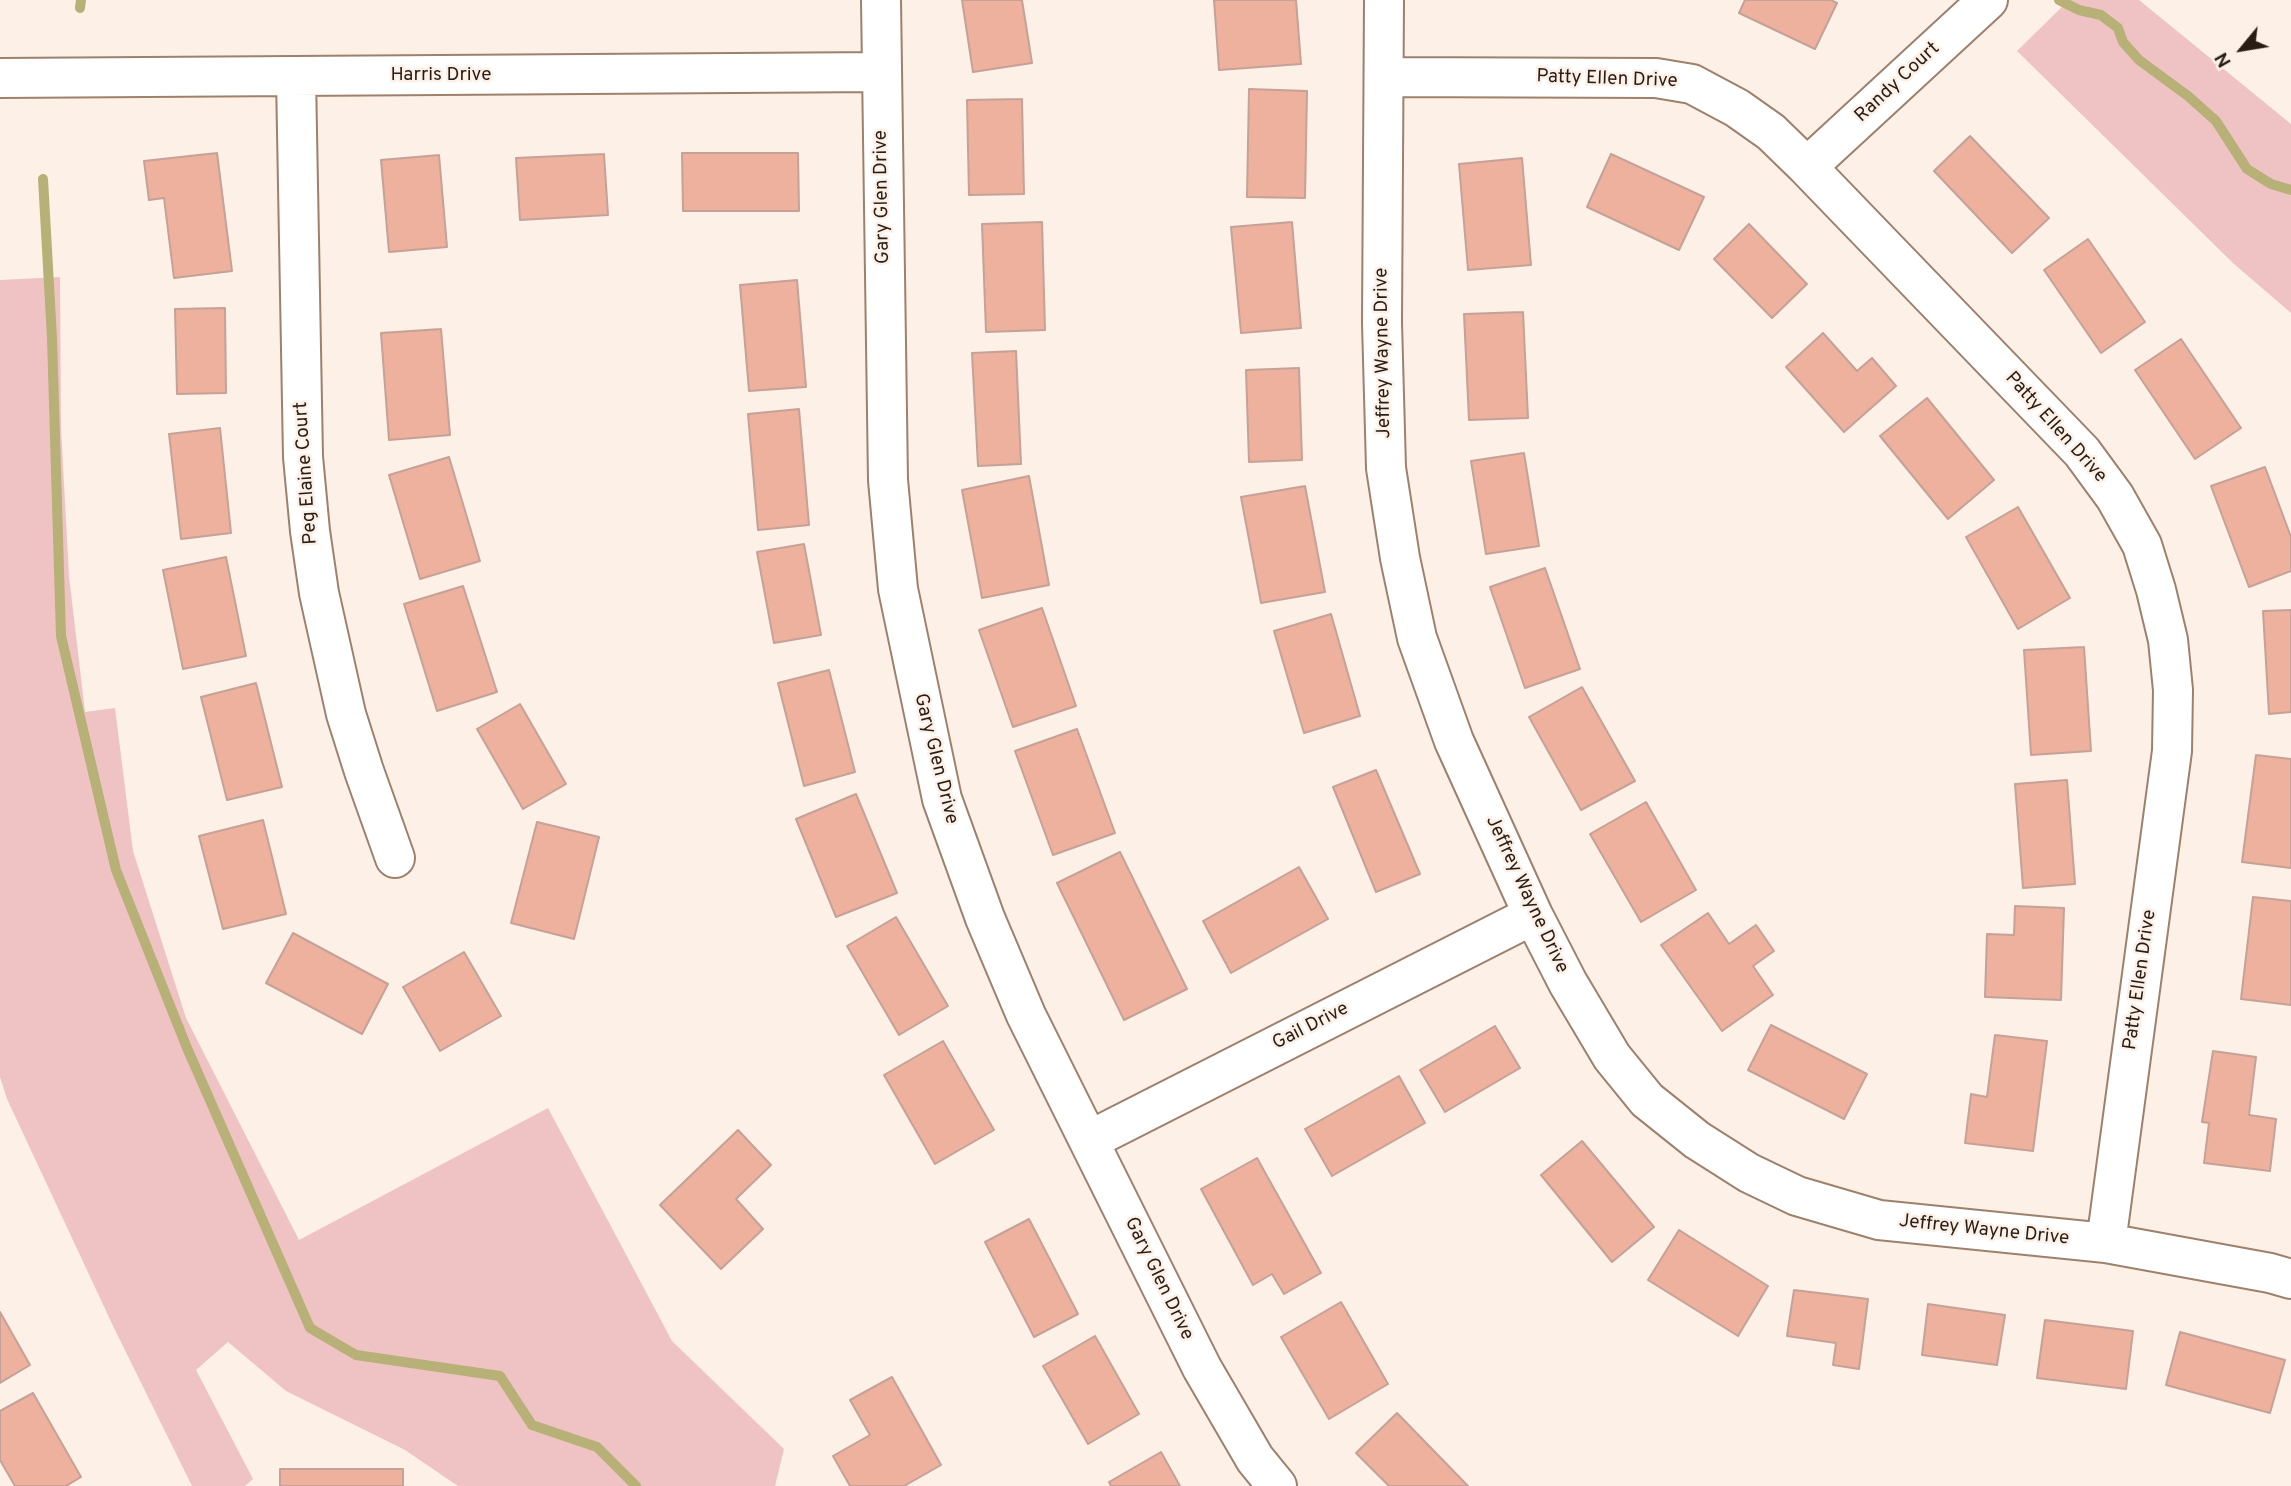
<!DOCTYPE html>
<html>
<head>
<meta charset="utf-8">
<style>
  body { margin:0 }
  #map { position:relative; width:2291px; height:1486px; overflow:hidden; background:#fcf0e7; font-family:Overpass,sans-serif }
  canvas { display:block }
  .north { position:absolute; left:2207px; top:14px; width:70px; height:70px; -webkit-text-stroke:5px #fcf0e7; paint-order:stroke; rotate:240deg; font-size:19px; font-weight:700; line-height:28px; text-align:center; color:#281d15 }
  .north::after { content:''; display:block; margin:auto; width:24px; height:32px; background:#281d15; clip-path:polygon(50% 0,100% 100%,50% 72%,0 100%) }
</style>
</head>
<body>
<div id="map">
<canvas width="2291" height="1486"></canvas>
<div class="north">N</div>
</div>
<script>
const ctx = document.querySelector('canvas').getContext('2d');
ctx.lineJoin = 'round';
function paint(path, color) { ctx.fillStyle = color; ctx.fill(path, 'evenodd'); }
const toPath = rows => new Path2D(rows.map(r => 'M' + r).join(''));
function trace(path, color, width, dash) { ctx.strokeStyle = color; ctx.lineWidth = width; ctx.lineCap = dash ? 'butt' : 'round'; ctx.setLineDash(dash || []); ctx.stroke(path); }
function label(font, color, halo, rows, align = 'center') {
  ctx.font = font + ' Overpass,sans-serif'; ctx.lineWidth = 5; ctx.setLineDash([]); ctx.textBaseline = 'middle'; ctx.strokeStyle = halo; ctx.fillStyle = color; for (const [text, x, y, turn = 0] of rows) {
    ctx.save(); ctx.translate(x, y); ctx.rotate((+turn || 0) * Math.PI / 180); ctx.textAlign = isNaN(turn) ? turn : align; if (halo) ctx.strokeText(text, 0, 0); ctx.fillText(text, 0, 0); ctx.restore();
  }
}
paint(toPath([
  [2069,0,2139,0,2291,124,2291,313,2234,264,2017,51],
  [60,277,61,428,69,576,85,712,115,708,133,851,186,1018,299,1240,548,1108,672,1341,784,1449,775,1486,458,1486,405,1450,286,1391,228,1342,196,1370,253,1479,245,1486,192,1486,114,1328,7,1099,0,1077,0,280]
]), '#efc3c4');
trace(toPath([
  [2059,0,2079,10,2101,15,2118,28,2123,42,2139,60,2188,96,2216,121,2247,169,2271,184,2291,190],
  [80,8,81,0],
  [43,179,52,338,61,636,116,870,187,1048,310,1328,356,1355,500,1376,532,1425,597,1447,636,1486]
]), '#b7b077', 10);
const building = toPath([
  [962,0,1022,0,1032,63,973,72,962,0],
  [1214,0,1296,0,1301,64,1219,70,1214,0],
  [1745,0,1831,0,1837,3,1815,49,1739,13,1745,0],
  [1249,89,1307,91,1305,198,1247,197,1249,89],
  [1022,99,1024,194,969,195,967,100,1022,99],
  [1970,136,2049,218,2012,253,1934,171,1970,136],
  [217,153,232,271,174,278,164,198,149,200,144,161,217,153],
  [682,153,798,153,799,211,683,211,682,153],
  [604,154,608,215,520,220,516,158,604,154],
  [1611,154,1704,197,1679,250,1587,207,1611,154],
  [439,155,447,247,389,252,381,160,439,155],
  [1522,158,1531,265,1468,270,1459,164,1522,158],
  [1042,222,1045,330,986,332,982,224,1042,222],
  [1292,222,1301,328,1241,333,1231,227,1292,222],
  [1749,224,1807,284,1772,318,1714,259,1749,224],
  [2088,239,2145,322,2101,353,2044,270,2088,239],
  [797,280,806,387,749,391,740,285,797,280],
  [225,308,226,393,177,394,175,309,225,308],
  [1523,312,1528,418,1469,420,1464,314,1523,312],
  [441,329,450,435,389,440,381,333,441,329],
  [1823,333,1857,371,1872,358,1896,386,1844,432,1786,367,1823,333],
  [2181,339,2241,428,2195,459,2135,370,2181,339],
  [1016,351,1021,464,978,466,972,353,1016,351],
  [1299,368,1302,460,1249,462,1246,370,1299,368],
  [1927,398,1994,480,1948,519,1880,436,1927,398],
  [799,409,809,525,758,530,748,414,799,409],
  [220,428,231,533,181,539,169,434,220,428],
  [1524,453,1539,546,1486,554,1471,461,1524,453],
  [449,457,480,561,420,579,389,475,449,457],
  [2265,467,2291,537,2291,571,2249,587,2211,486,2265,467],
  [1029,476,1049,585,982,598,962,490,1029,476],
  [1305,486,1325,592,1261,603,1241,497,1305,486],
  [2018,507,2070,598,2018,629,1966,537,2018,507],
  [804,544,821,635,774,643,757,552,804,544],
  [226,557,246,656,183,669,163,570,226,557],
  [1545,568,1580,669,1525,688,1490,587,1545,568],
  [463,586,497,692,437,711,404,604,463,586],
  [1042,608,1076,706,1013,727,979,630,1042,608],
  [2291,610,2291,712,2269,714,2263,611,2291,610],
  [1331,614,1360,716,1304,733,1274,631,1331,614],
  [2084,647,2091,751,2031,755,2024,650,2084,647],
  [829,670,855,772,804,786,778,683,829,670],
  [256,683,282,787,227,800,201,697,256,683],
  [1582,687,1635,781,1581,810,1529,717,1582,687],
  [520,704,566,784,523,809,477,729,520,704],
  [1077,729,1115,833,1053,855,1015,751,1077,729],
  [2256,755,2291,759,2291,868,2242,862,2256,755],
  [1376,770,1420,874,1376,892,1333,787,1376,770],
  [2067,780,2075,884,2023,888,2015,784,2067,780],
  [856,794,897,893,836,917,796,819,856,794],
  [1646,802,1696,890,1641,922,1590,834,1646,802],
  [263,820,286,914,223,929,199,836,263,820],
  [537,822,599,837,574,939,511,923,537,822],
  [1120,852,1187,989,1124,1020,1057,883,1120,852],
  [1299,867,1328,919,1231,973,1203,921,1299,867],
  [2253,897,2291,901,2291,1005,2241,999,2253,897],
  [2015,906,2064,908,2061,1000,1985,997,1987,934,2014,935,2015,906],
  [1708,913,1729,944,1756,925,1774,951,1753,966,1773,995,1722,1031,1661,945,1708,913],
  [896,917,948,1006,899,1035,847,946,896,917],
  [293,933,388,984,362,1034,266,983,293,933],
  [464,952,501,1016,440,1051,403,987,464,952],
  [1771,1025,1867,1074,1844,1119,1748,1070,1771,1025],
  [1495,1026,1520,1068,1445,1112,1420,1070,1495,1026],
  [1995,1035,2047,1041,2033,1151,1965,1143,1971,1094,1987,1097,1995,1035],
  [943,1041,994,1130,935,1164,884,1075,943,1041],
  [2213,1051,2256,1057,2249,1115,2276,1119,2270,1171,2204,1163,2209,1123,2202,1122,2213,1051],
  [1399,1076,1425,1123,1332,1176,1305,1129,1399,1076],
  [738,1130,771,1165,736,1199,763,1229,721,1269,660,1205,738,1130],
  [1582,1141,1654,1227,1612,1262,1541,1175,1582,1141],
  [1257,1158,1321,1273,1284,1294,1272,1274,1253,1285,1201,1189,1257,1158],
  [1029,1219,1078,1314,1034,1337,985,1242,1029,1219],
  [1679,1230,1768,1286,1738,1336,1648,1280,1679,1230],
  [1794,1290,1868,1299,1859,1369,1833,1365,1836,1343,1787,1336,1794,1290],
  [1341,1302,1388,1384,1329,1419,1281,1337,1341,1302],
  [1928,1304,2005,1315,1997,1365,1922,1355,1928,1304],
  [0,1312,30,1365,0,1383,0,1312],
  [2045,1320,2133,1331,2126,1389,2037,1378,2045,1320],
  [2180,1332,2285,1360,2270,1413,2166,1385,2180,1332],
  [1095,1336,1139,1414,1088,1444,1043,1366,1095,1336],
  [892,1377,941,1465,904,1486,850,1486,833,1456,870,1435,850,1400,892,1377],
  [33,1393,81,1477,66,1486,15,1486,0,1460,0,1411,33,1393],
  [1397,1413,1468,1486,1389,1486,1356,1453,1397,1413],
  [1161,1452,1180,1486,1111,1486,1109,1482,1161,1452],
  [280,1469,403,1469,403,1486,280,1486,280,1469]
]);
paint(building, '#edb19e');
trace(building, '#c5a197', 2);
const minor = toPath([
  [881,0,888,480,898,589,942,799,985,918,1026,1015,1202,1368,1255,1459,1277,1486],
  [1384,0,1382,323,1386,468,1400,558,1417,638,1454,741,1533,915,1568,983,1612,1057,1647,1100,1697,1140,1749,1173,1797,1196,1879,1220,2106,1243,2270,1273,2291,1279],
  [296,77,303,457,310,531,319,593,346,714,364,771,395,858],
  [1384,77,1656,78,1692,84,1737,108,1771,132,1807,167,2082,452,2115,497,2142,545,2156,590,2168,640,2173,690,2172,751,2106,1243],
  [0,78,881,72],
  [1807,167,1988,0],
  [1090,1140,1533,915]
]);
trace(minor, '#9d816c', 42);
trace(minor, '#fff', 38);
label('19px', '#281d15', '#fcf0e7', [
  ["Harris Drive",441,76],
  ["Patty Ellen Drive",1607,80,2],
  ["Randy Court",1898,83,-43],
  ["Gary Glen Drive",883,197,-91],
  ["Jeffrey Wayne Drive",1384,353,-91],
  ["Patty Ellen Drive",2055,428,48],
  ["Peg Elaine Court",307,473,-94],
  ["Gary Glen Drive",935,759,76],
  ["Jeffrey Wayne Drive",1526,895,65],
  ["Patty Ellen Drive",2141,980,-82],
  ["Gail Drive",1311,1027,-27],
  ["Jeffrey Wayne Drive",1984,1231,6],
  ["Gary Glen Drive",1158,1279,64]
]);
</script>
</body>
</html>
